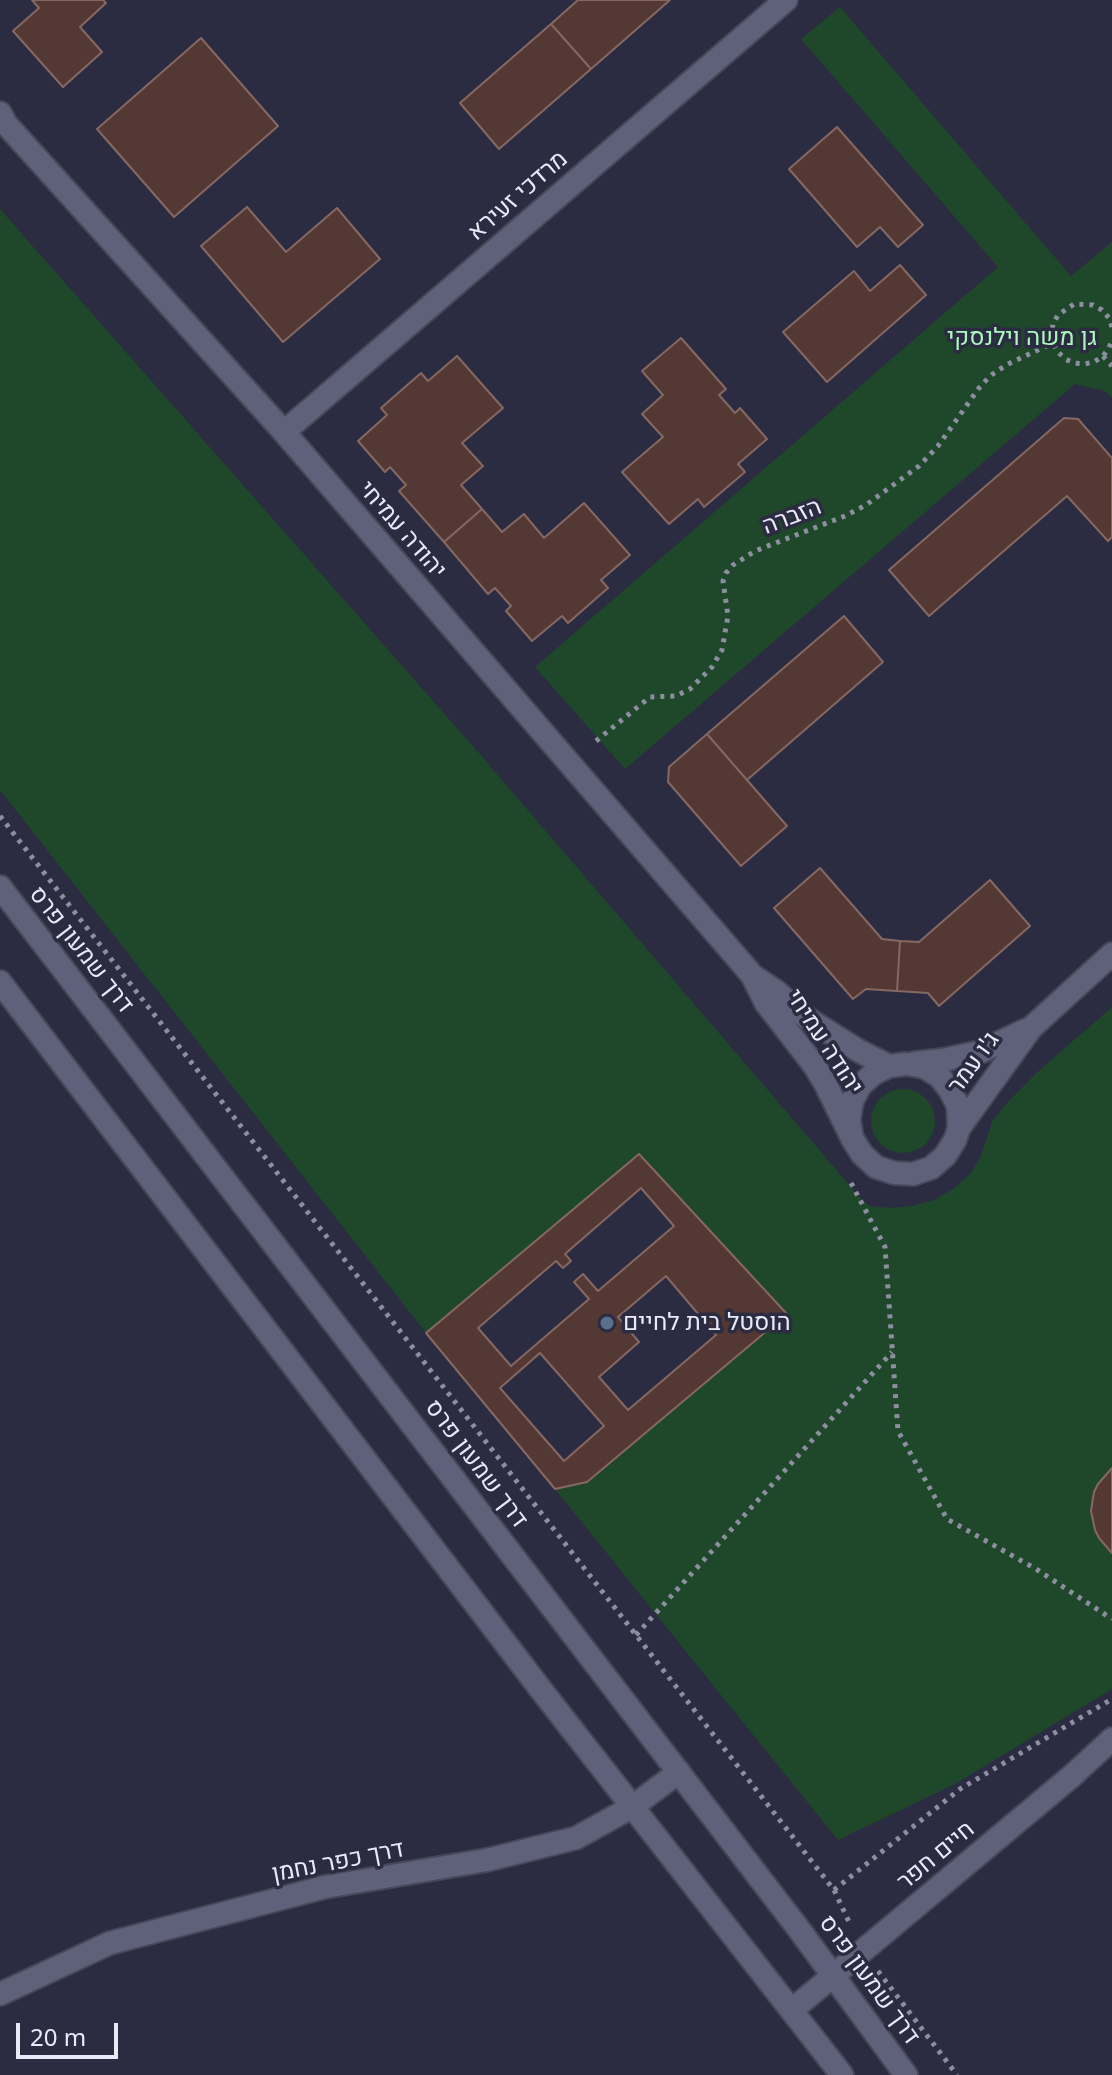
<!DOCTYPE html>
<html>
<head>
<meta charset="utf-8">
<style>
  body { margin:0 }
  #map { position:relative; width:1112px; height:2075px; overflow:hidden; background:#2b2c41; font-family:"Noto Sans",sans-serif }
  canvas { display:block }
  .scale { position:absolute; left:16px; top:2023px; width:102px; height:36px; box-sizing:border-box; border:4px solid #e8eaf8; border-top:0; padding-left:10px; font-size:24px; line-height:28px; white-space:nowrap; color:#e8eaf8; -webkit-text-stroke:6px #2b2c41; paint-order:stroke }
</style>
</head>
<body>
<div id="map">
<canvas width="1112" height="2075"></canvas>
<div class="scale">20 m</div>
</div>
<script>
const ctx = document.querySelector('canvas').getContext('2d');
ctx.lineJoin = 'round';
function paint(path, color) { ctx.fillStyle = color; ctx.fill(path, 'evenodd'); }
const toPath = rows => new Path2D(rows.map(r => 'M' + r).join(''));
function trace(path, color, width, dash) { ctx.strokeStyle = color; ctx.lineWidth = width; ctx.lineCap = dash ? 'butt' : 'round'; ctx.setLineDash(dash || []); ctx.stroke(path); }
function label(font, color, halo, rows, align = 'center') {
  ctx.font = font + ' "Noto Sans",Heebo,sans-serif'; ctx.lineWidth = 7; ctx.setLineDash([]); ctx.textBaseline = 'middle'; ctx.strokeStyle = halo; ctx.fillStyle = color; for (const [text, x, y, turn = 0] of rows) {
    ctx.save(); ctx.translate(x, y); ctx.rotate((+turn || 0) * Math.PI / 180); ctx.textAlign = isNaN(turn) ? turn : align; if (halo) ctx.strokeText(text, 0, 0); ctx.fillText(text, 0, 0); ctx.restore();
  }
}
paint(toPath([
  [840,7,1071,276,1112,242,1112,398,1105,391,1075,384,625,769,535,667,998,267,801,39],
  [0,209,478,752,863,1201,870,1206,890,1208,912,1206,934,1200,953,1189,970,1174,981,1156,992,1122,1006,1104,1034,1075,1112,1007,1112,1689,955,1784,838,1840,555,1489,587,1482,787,1313,639,1154,426,1333,0,790],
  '871 1121a32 32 0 1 1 64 0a32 32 0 1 1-64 0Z'
]), '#1f472a');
const building = toPath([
  [32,0,103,0,106,3,80,27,102,52,63,87,13,31,39,8,32,0],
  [578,0,670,0,591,69,551,24,578,0],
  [551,24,591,69,499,149,460,103,551,24],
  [201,38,278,126,174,217,97,129,201,38],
  [837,127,923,225,898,247,880,227,857,247,789,169,837,127],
  [247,207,286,252,337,208,380,259,283,342,201,246,247,207],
  [900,265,926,295,827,382,783,332,854,271,870,291,900,265],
  [681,338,726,389,719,395,735,413,740,408,767,439,738,464,745,472,704,507,698,499,669,524,622,472,663,437,642,414,663,395,642,371,681,338],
  [457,356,503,408,462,443,483,466,461,485,482,509,444,542,399,491,406,485,390,467,385,472,358,441,387,415,381,408,421,373,428,381,457,356],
  [1064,418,1078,419,1112,458,1112,537,1108,541,1067,496,929,616,889,570,1064,418],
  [584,503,630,555,601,580,608,588,568,623,562,616,532,641,506,611,511,606,495,588,488,594,444,542,482,509,502,532,524,514,544,538,584,503],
  [844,616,883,662,747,780,707,734,844,616],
  [707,734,787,826,741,866,668,782,669,767,707,734],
  [820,868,882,939,900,941,897,991,866,989,853,999,774,908,820,868],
  [990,880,1030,926,939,1006,928,993,897,991,900,941,919,942,990,880],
  [639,1154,787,1314,587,1482,555,1489,426,1333,639,1154],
  [641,1188,674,1226,598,1291,583,1274,574,1282,589,1299,511,1366,478,1328,556,1261,563,1268,571,1261,565,1254,641,1188],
  [666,1276,716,1335,628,1410,599,1377,639,1342,618,1317,666,1276],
  [540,1353,604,1426,564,1461,500,1388,540,1353],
  [1112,1468,1112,1553,1099,1538,1095,1530,1091,1511,1094,1492,1098,1484,1112,1468]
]);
paint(building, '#533834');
trace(building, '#866863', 2);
const minor = toPath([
  [0,113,6,124,284,432,752,975,766,1003,814,1065,825,1083,852,1138,862,1154,876,1167,894,1173,913,1174,931,1168,945,1156,955,1140,959,1128,958,1106,950,1090,939,1076,924,1067,906,1064,889,1066,873,1074,860,1086,852,1101,849,1120,852,1138],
  [284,432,786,0],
  [753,976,777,992,808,1019,859,1051,889,1066],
  [915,1063,943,1060,980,1052,1026,1030],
  [959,1128,1031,1028,1112,954],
  [0,1994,110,1943,325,1887,487,1860,576,1838,632,1807,679,1772]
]);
const tertiary = toPath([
  [0,887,801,1932,906,2075],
  [0,982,542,1691,842,2075],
  [792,2010,1073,1775,1112,1739]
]);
trace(minor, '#47475a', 26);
trace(tertiary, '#47475a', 26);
trace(toPath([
  [1112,327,1109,318,1102,310,1093,305,1074,304,1058,315,1053,324,1052,333,1053,343,1058,352,1065,359,1074,363,1084,364,1094,362,1103,356,1109,348,1112,340],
  [1103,356,1112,366],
  [596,741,650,697,676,696,690,689,712,667,722,650,728,616,723,581,726,573,733,565,755,551,845,516,866,505,919,466,938,446,979,388,990,376,1006,365,1053,343],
  [0,816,834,1890,850,1924],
  [851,1183,885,1247,898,1431,947,1519,1036,1569,1112,1619],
  [636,1635,892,1352],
  [834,1890,960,1789,1112,1699],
  [878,1971,957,2075]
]), '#8d8fa0', 5, [4, 6]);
trace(minor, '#5f6079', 22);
trace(tertiary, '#5f6079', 22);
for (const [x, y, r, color] of [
  [607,1323,8,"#5c6f8a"]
]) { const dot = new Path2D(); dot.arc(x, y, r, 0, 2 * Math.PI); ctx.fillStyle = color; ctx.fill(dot); trace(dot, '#2b2c41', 3); }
label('24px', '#e8eaf8', '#2b2c41', [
  ["מרדכי זעירא",518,196,-41],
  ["הזברה",792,517,-21],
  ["יהודה עמיחי",402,530,49],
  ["דרך שמעון פרס",81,950,52],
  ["יהודה עמיחי",824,1042,57],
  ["ג'ו עמר",974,1063,-54],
  ["דרך שמעון פרס",476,1464,53],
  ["חיים חפר",936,1856,-40],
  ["דרך כפר נחמן",338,1862,-11],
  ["דרך שמעון פרס",869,1980,54]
]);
label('24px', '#acf7bc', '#2b2c41', [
  ["גן משה וילנסקי",1022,338]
]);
label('24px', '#e8eaf8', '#2b2c41', [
  ["הוסטל בית לחיים",623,1323]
], 'left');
</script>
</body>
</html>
